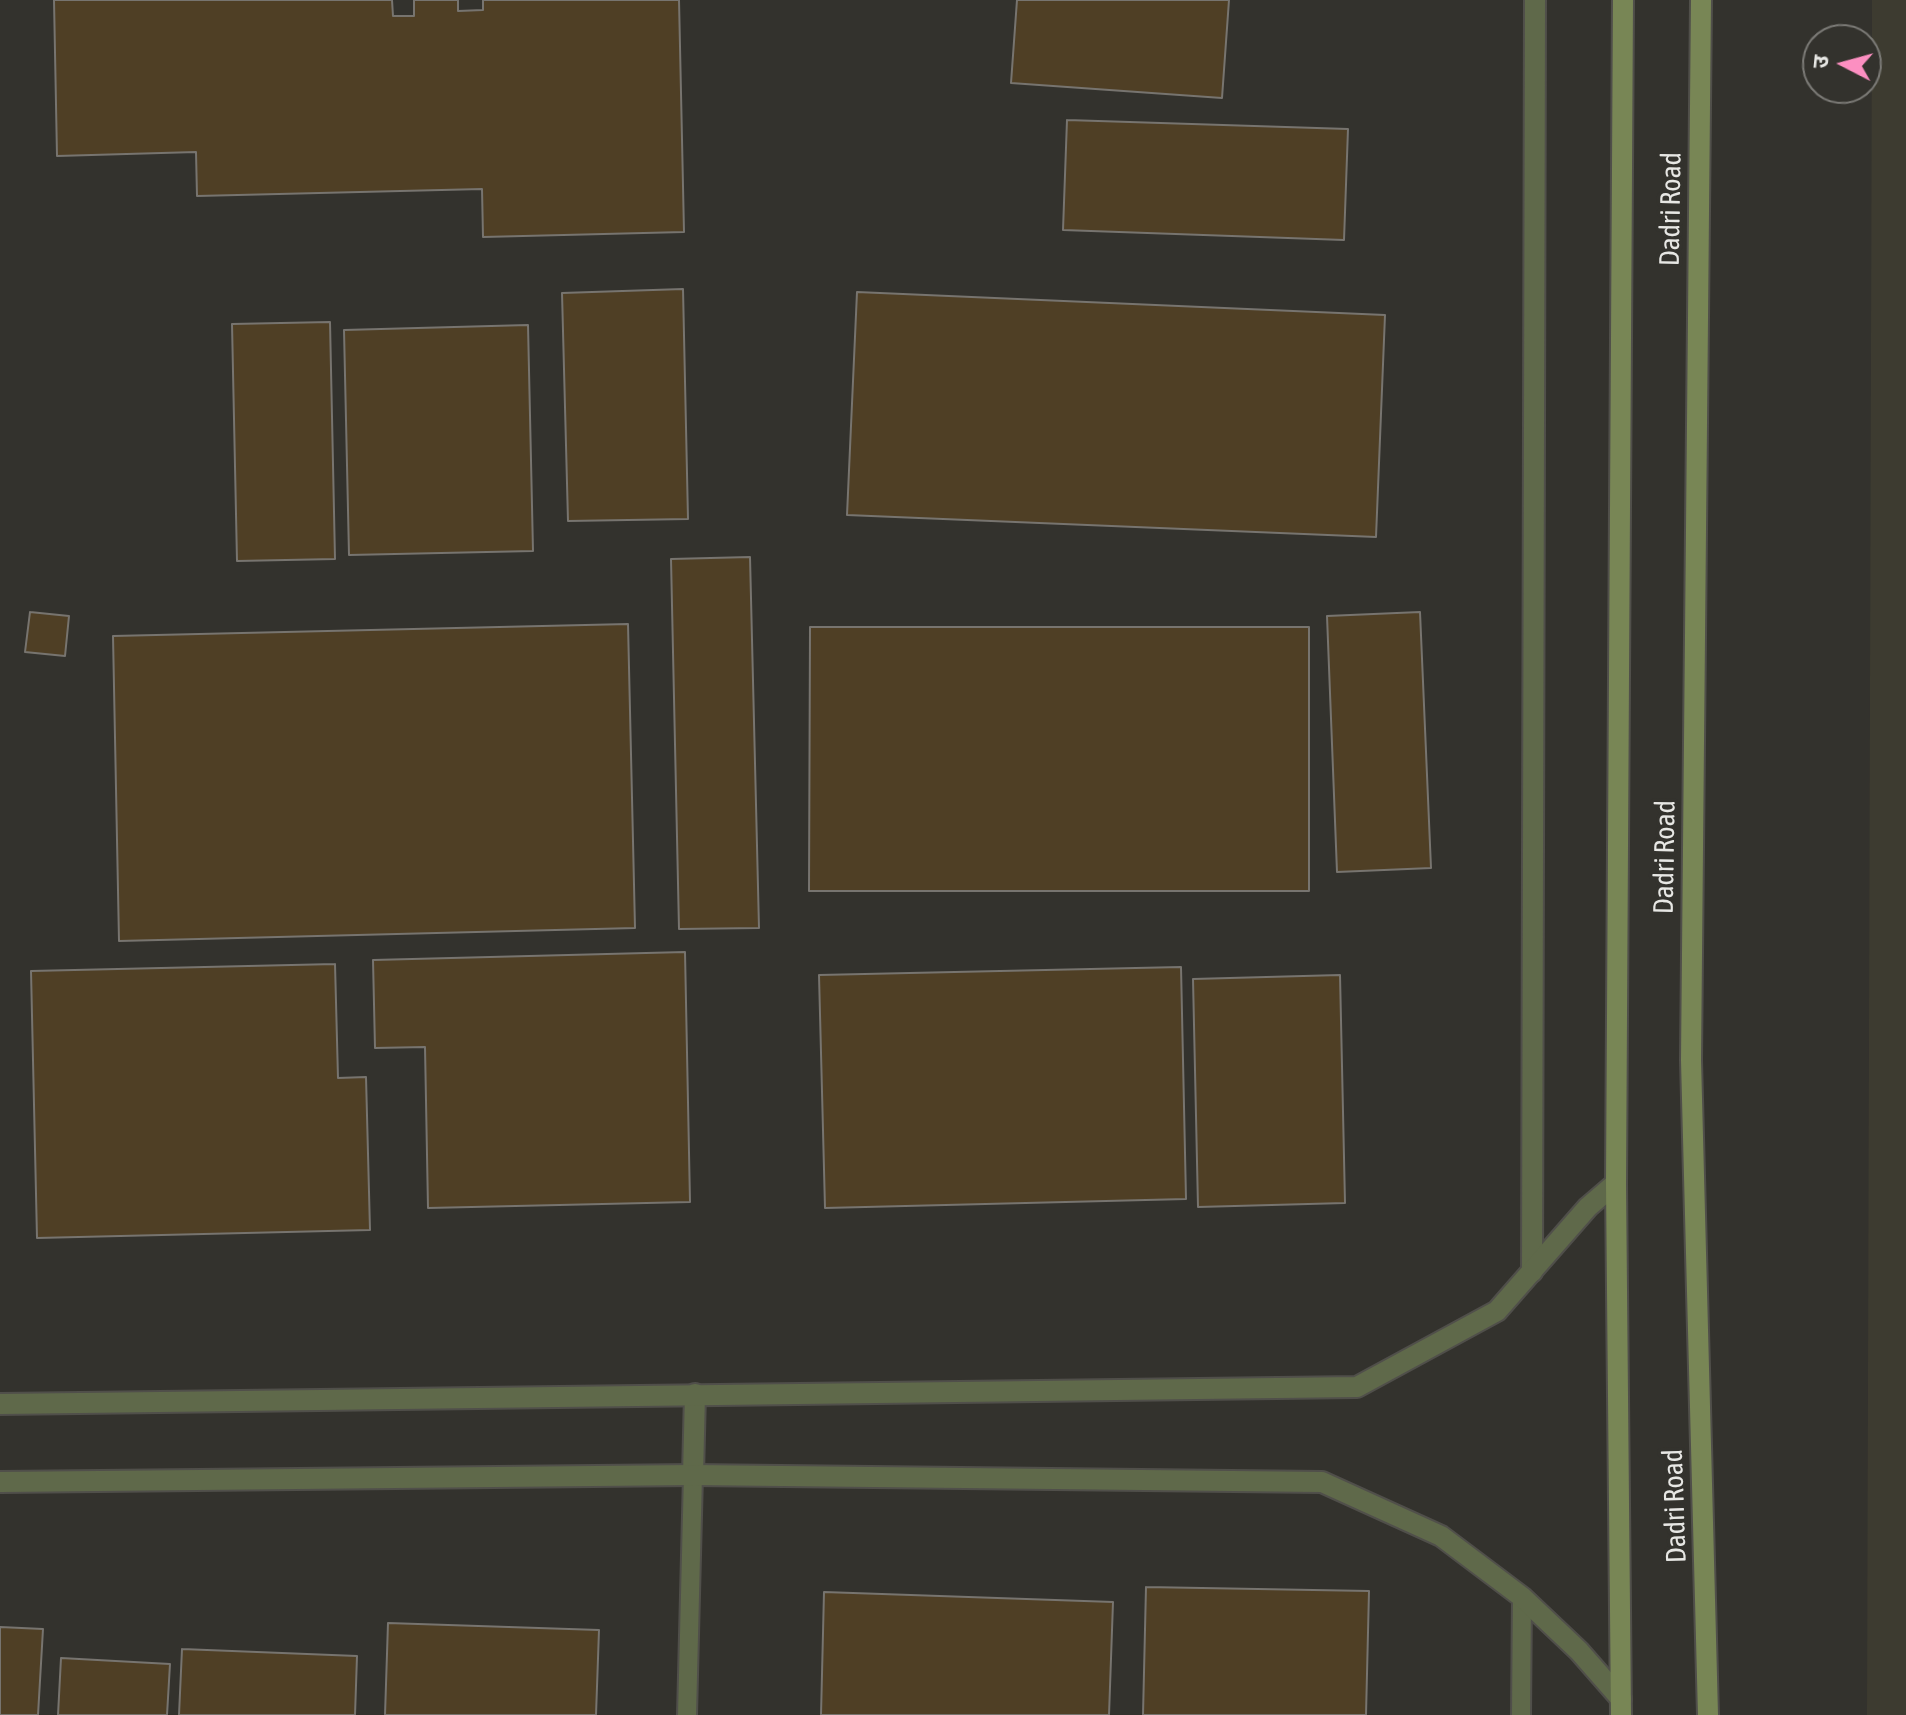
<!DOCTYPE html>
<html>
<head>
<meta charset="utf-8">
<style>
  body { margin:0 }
  #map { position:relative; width:1906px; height:1715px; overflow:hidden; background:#33322d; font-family:"Asap Condensed","Noto Sans Devanagari",sans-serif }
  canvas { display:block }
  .north { position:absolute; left:1802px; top:24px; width:80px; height:80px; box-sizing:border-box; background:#33322d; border:2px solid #7b7a76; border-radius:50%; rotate:276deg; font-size:22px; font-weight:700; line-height:32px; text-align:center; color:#e7e7e4 }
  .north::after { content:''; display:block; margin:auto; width:28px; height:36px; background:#fc8fc1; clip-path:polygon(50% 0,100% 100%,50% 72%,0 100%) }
</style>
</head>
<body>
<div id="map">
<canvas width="1906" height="1715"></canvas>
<div class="north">उ</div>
</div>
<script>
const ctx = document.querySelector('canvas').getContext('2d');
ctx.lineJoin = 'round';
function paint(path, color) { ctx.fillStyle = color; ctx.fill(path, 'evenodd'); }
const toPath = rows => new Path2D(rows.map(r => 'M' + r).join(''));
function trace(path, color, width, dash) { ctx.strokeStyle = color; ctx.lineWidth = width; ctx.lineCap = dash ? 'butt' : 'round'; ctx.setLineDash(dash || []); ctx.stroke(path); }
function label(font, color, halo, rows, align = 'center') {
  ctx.font = font + ' "Asap Condensed",sans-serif'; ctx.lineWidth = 7; ctx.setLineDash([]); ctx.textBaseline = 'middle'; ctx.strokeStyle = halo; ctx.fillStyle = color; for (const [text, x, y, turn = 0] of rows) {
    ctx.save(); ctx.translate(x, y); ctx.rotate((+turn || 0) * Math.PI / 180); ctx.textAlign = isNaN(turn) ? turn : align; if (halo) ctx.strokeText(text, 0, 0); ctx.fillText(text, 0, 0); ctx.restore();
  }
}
paint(toPath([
  [1872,0,1906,0,1906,1715,1867,1715]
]), '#3d3b30');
const building = toPath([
  [54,0,392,0,393,16,414,16,414,0,458,0,458,11,483,10,483,0,679,0,684,232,483,237,482,189,197,196,196,152,57,156,54,0],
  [1017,0,1229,0,1222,98,1011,83,1017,0],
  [1067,120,1348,129,1344,240,1063,230,1067,120],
  [683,289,688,519,568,521,562,293,683,289],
  [857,292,1385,315,1376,537,847,515,857,292],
  [330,322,335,559,237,561,232,324,330,322],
  [528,325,533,551,349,555,344,330,528,325],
  [750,557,759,928,679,929,671,559,750,557],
  [30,612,69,616,65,656,25,652,30,612],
  [1420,612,1431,868,1337,872,1327,616,1420,612],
  [628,624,635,928,119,941,113,636,628,624],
  [810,627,1309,627,1309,891,809,891,810,627],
  [685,952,690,1202,428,1208,425,1047,375,1048,373,960,685,952],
  [335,964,338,1078,366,1077,370,1230,37,1238,31,971,335,964],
  [1181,967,1186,1199,825,1208,819,975,1181,967],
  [1340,975,1345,1203,1198,1207,1193,979,1340,975],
  [1146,1587,1369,1591,1366,1715,1143,1715,1146,1587],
  [824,1592,1113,1602,1109,1715,821,1715,824,1592],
  [388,1623,599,1630,596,1715,385,1715,388,1623],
  [0,1627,43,1629,38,1715,0,1715,0,1627],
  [182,1649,357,1656,355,1715,179,1715,182,1649],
  [61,1658,170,1664,167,1715,58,1715,61,1658]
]);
paint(building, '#4f3f25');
trace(building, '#77746f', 2);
const service = toPath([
  [687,1715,693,1475],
  [1521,1715,1522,1597]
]);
const minor = toPath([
  [1532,1272,1535,0],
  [693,1475,695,1394]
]);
const tertiary = toPath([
  [0,1404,1357,1387,1497,1311,1588,1207,1616,1183],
  [0,1482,693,1475,1322,1482,1441,1536,1522,1597,1579,1651,1621,1699]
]);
const secondary = toPath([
  [1701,0,1691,1060,1708,1715],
  [1621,1715,1616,1183,1623,0]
]);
trace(service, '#504f4a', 22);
trace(minor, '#504f4a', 24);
trace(tertiary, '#504f4a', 24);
trace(secondary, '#504f4a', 24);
trace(service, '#5f694a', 18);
trace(minor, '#5f694a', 20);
trace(tertiary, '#5f694a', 20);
trace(secondary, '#788655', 20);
label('28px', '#e7e7e4', '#33322d', [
  ["Dadri Road",1671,209,-89],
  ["Dadri Road",1665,857,-89],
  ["Dadri Road",1675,1506,-92]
]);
</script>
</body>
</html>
